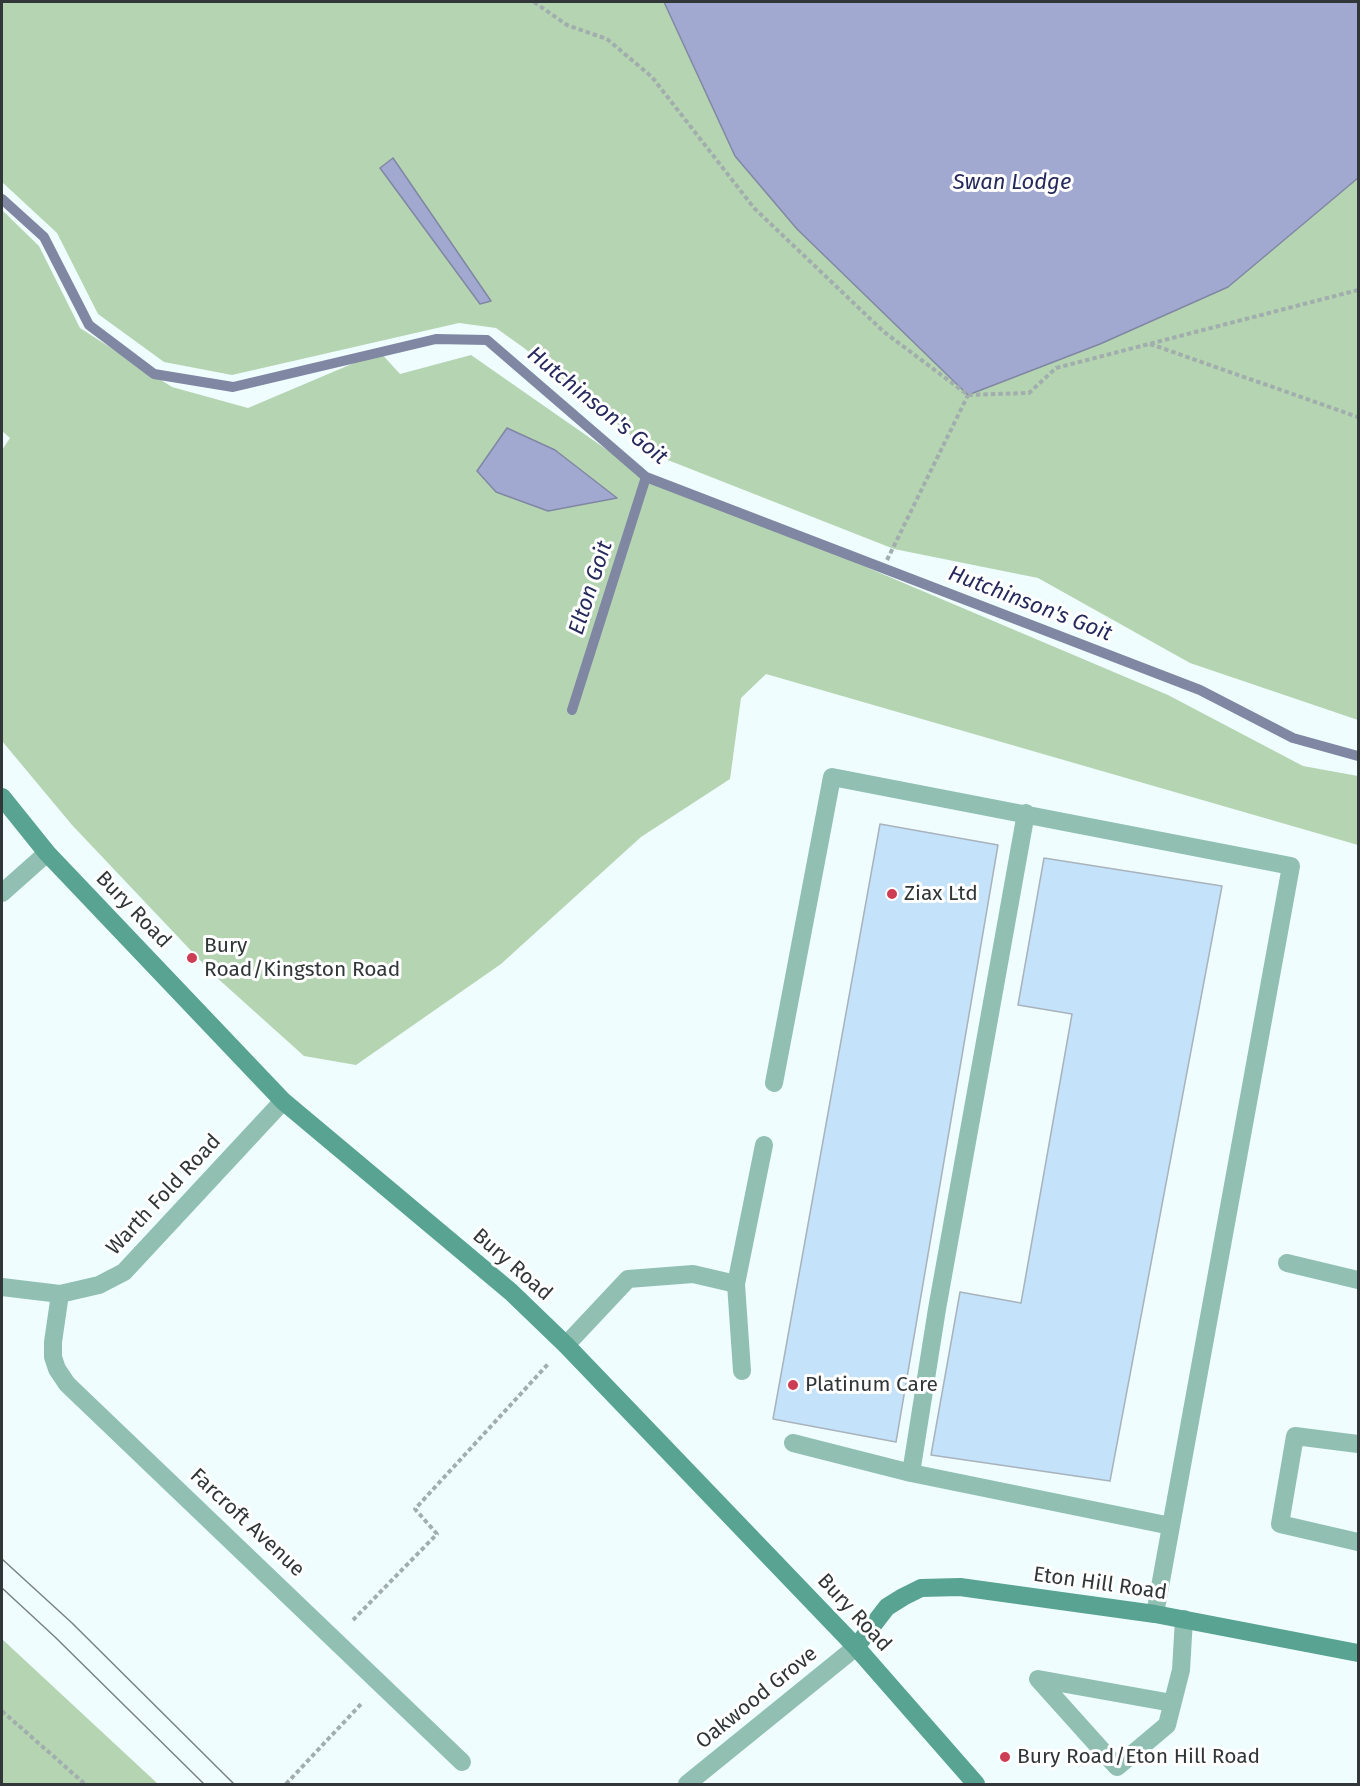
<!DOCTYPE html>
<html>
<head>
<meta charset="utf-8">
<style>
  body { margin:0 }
  #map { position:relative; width:1360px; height:1786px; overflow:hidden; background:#f0fdff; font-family:"Fira Sans",sans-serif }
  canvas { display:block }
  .frame { position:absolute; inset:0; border:3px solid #313738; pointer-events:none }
</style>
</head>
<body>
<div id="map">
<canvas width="1360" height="1786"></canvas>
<div class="frame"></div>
</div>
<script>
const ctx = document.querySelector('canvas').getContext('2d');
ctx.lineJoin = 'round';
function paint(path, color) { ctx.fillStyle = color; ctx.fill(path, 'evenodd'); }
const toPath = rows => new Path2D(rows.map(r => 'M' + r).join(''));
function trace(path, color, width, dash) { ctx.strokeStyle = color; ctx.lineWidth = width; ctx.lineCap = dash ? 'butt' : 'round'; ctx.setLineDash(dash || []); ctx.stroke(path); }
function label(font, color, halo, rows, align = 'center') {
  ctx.font = font + ' "Fira Sans",sans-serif'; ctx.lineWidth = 6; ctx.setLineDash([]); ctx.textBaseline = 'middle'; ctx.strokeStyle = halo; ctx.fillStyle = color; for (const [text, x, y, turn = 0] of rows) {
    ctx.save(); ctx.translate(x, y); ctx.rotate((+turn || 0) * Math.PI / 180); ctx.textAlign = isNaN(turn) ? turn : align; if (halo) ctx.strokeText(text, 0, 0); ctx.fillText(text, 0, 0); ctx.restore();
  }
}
paint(toPath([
  [2,2,664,2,735,156,797,229,968,395,1100,344,1228,287,1358,178,1358,720,1190,663,1038,578,894,549,655,455,524,348,496,328,459,323,232,375,164,362,98,314,57,233,2,182],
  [2,210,39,246,80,328,172,387,248,408,380,352,400,374,471,355,646,477,729,509,1168,695,1303,766,1358,776,1358,845,766,674,741,698,730,779,641,837,501,964,356,1065,304,1056,215,976,72,825,2,741,2,450,10,438,2,431],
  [2,1639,158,1784,2,1784]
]), '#b5d5b2');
const water = toPath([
  [664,2,1358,2,1358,178,1228,287,1100,344,968,395,797,229,735,156,664,2],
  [393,158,491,301,480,304,380,168,393,158],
  [507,428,555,450,617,498,548,511,496,492,477,471,507,428]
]);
paint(water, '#a2a9d1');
trace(water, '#8087a3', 1.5);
trace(toPath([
  [2,199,44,237,89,325,154,374,233,387,436,339,487,340,646,477,1200,690,1293,738,1358,756],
  [572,710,646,477]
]), '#8087a3', 10);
const building = toPath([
  [880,824,998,845,896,1442,773,1419,880,824],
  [1044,858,1222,886,1110,1481,931,1455,960,1292,1021,1303,1072,1014,1018,1005,1044,858]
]);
paint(building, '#c4e2fa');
trace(building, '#a8b3bc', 1.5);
trace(toPath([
  [534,2,567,25,607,39,652,77,754,208,884,332,968,395,1029,393,1056,368,1358,290],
  [1150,344,1358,417],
  [887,560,968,395],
  [353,1620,437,1534,415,1509,549,1363],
  [2,1711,85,1784],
  [286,1784,362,1703]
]), '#a2adae', 4, [4.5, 3]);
trace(toPath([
  [774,1083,832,777,1291,866,1155,1614],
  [1287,1263,1358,1280],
  [736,1284,742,1371],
  [566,1345,628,1279,693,1274,736,1284,764,1145],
  [793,1443,911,1473,937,1309,1026,813],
  [1358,1444,1295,1436,1280,1524,1358,1542],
  [911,1473,1171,1526],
  [1172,1703,1038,1679,1117,1767,1167,1725,1181,1670,1184,1619]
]), '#91c0b3', 18);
trace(toPath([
  [2,893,47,853],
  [2,1287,60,1294,99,1285,124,1272,283,1101],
  [60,1294,53,1342,53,1357,57,1369,67,1384,462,1762],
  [687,1784,856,1647]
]), '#91c0b3', 18);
trace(toPath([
  [2,797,47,853,283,1101,511,1292,566,1345,856,1647,976,1784],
  [856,1647,887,1607,903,1597,921,1588,960,1587,1155,1614,1358,1653]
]), '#58a391', 18);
trace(toPath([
  [2,1559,72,1623,234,1784],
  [2,1588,55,1637,204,1784]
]), '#798283', 1.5);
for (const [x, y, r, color] of [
  [892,894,6,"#cd3d54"],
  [192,958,6,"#cd3d54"],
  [793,1385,6,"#cd3d54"],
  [1005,1757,6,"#cd3d54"]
]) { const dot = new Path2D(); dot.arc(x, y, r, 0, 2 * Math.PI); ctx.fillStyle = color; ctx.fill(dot); trace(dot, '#fff', 2); }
label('21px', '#313738', '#fff', [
  ["Ziax Ltd",904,894],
  ["Bury",204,946],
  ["Road/Kingston Road",204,970],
  ["Platinum Care",805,1385],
  ["Bury Road/Eton Hill Road",1017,1757]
], 'left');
label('21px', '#313738', '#fff', [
  ["Bury Road",133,910,46],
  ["Warth Fold Road",164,1195,-47],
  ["Bury Road",512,1265,41],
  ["Farcroft Avenue",247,1523,43],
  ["Eton Hill Road",1100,1584,8],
  ["Bury Road",854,1613,47],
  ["Oakwood Grove",757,1698,-39]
]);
label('italic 22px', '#25295b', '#fff', [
  ["Swan Lodge",1012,183],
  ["Hutchinson's Goit",597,406,39],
  ["Elton Goit",591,588,-72],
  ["Hutchinson's Goit",1030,604,21]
]);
</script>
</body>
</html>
